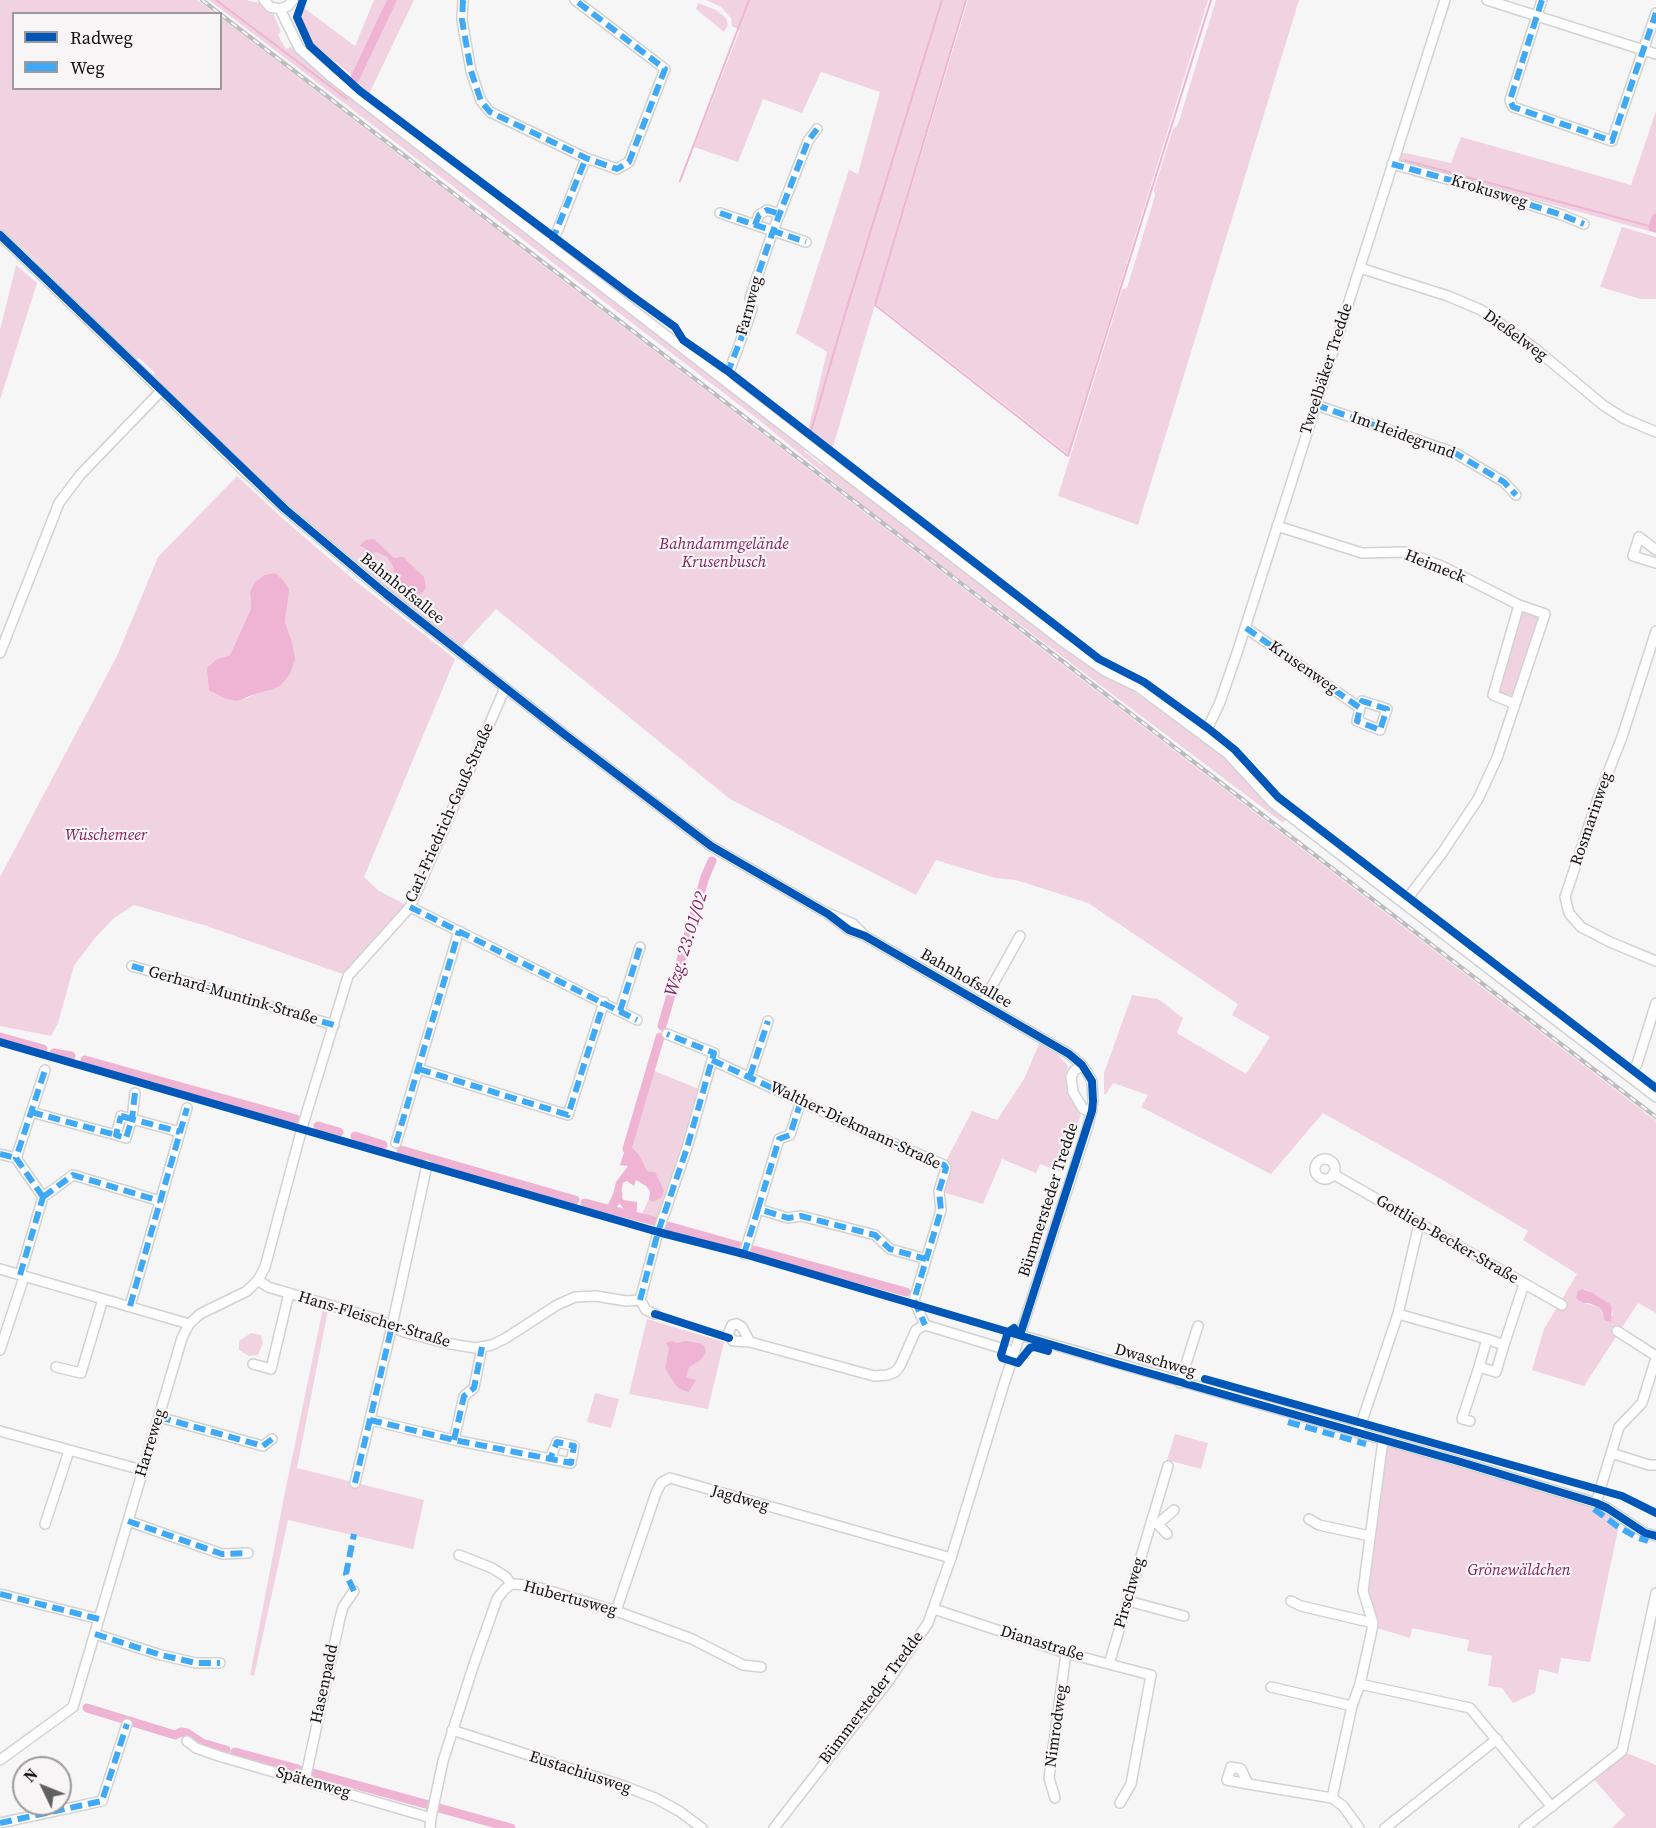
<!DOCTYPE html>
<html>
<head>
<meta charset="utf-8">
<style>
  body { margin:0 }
  #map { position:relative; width:1656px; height:1828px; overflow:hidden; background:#f7f6f6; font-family:"Source Serif 4",serif }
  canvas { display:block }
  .legend { position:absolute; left:12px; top:12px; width:210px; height:78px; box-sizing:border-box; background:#f8f5f6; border:2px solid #9b999a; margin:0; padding:8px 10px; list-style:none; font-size:18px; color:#100f0f }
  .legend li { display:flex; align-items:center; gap:12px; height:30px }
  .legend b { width:30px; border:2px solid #9b999a }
  .north { position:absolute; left:12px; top:1756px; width:60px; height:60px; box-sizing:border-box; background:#f8f5f6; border:2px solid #9b999a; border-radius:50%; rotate:313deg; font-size:16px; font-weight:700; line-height:24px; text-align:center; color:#100f0f }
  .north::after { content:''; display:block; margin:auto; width:21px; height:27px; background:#616060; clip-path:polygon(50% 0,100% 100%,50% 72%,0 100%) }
</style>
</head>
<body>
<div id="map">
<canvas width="1656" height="1828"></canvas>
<ul class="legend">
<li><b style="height:8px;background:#0057b8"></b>Radweg</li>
<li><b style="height:8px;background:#3fa9f5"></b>Weg</li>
</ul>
<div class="north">N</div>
</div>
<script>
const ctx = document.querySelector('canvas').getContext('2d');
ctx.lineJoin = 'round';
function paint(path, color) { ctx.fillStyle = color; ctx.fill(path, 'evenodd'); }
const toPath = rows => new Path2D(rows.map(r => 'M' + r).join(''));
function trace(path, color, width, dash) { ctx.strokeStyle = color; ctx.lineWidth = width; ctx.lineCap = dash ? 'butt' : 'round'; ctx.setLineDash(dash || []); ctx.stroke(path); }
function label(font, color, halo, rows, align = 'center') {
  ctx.font = font + ' "Source Serif 4",serif'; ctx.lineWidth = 4.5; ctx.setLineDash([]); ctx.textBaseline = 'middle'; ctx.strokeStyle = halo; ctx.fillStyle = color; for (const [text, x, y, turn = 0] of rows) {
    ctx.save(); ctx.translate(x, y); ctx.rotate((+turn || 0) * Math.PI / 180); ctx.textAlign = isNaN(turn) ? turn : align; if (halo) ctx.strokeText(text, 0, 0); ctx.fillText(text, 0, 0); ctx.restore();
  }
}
paint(toPath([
  [0,0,197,0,214,13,14,14,14,88,220,88,221,18,1656,1121,1656,1313,1638,1303,1584,1386,1532,1370,1544,1329,1577,1274,1523,1240,1528,1231,1446,1182,1323,1113,1271,1174,1141,1107,1148,1095,1113,1083,1106,1094,1104,1094,1104,1073,1132,995,1158,999,1183,1018,1177,1033,1246,1074,1270,1037,1232,1015,1238,1004,1088,903,1016,880,995,878,936,860,916,895,730,799,496,609,461,647,430,624,287,506,152,376,155,373,139,358,136,360,26,251,0,228],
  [1584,1289,1591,1292,1609,1304,1612,1308,1613,1315,1604,1317,1600,1308,1581,1302],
  [209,0,246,0,260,3,273,13,281,32,278,35,286,49,290,47,322,75,805,448,804,451,822,465,824,462,1093,669,1132,690,1229,761,1256,792,1287,817,1283,823,868,510,759,420],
  [374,0,414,0,369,94,349,73,311,43,299,17,304,8,355,46],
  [706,0,965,0,832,450,808,431,827,352,796,333,849,170,858,174,880,92,821,72,802,113,763,99,738,162,694,147,740,30,732,26,731,18,721,7],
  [968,0,1208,0,1068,454,876,304],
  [1216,0,1299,0,1138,525,1058,496,1122,290,1127,288,1155,196,1154,190,1173,129,1178,124],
  [698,3,716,10,726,18,728,25,724,32,696,9],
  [1656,111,1656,224,1653,224,1652,228,1656,230,1656,233,1397,162,1401,152,1451,163,1461,137,1631,185],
  [1622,227,1656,237,1656,299,1641,299,1600,287],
  [16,265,37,283,0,400,0,330],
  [237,476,282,518,354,580,455,659,364,877,379,891,410,907,348,976,207,926,134,905,114,918,95,938,74,966,58,1023,51,1036,0,1026,0,877,117,656,158,557],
  [250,592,286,608,285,622,292,642,270,690,255,694,246,699,217,659,230,655,248,617,251,609],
  [1522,612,1540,616,1512,699,1498,693],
  [1040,1042,1057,1054,1068,1066,1066,1075,1069,1094,1081,1114,1061,1172,1040,1164,1036,1173,1002,1159,983,1204,939,1191,944,1165,972,1111,997,1120,1024,1079],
  [652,1070,704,1091,683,1145,656,1227,640,1218,649,1199,664,1190,655,1173,648,1172,638,1153,627,1144],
  [324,1303,329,1305,297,1468,424,1500,413,1549,288,1520,254,1676,250,1675,284,1497],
  [647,1319,724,1342,708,1409,629,1394],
  [251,1333,261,1335,263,1343,258,1355,249,1356,239,1350,239,1341],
  [595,1393,619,1399,611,1428,587,1422],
  [1175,1434,1208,1443,1201,1469,1167,1460],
  [1386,1445,1596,1504,1619,1525,1590,1662,1561,1658,1558,1674,1539,1669,1535,1693,1513,1703,1502,1688,1488,1686,1492,1656,1467,1651,1469,1640,1412,1628,1410,1638,1377,1628,1368,1589],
  [1622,1751,1656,1765,1656,1828,1612,1828,1625,1815,1591,1776]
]), '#f1d2e1');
paint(toPath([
  [374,539,394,558,403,557,424,577,426,587,423,592,416,596,412,595,396,582,393,566,387,557,377,552,367,554,365,548,359,546,366,540],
  [275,573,283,580,289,589,285,622,292,642,295,659,290,674,280,686,270,690,255,694,237,701,224,698,209,690,207,668,217,659,230,655,251,609,250,592,255,582,265,575],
  [627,1144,638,1153,648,1172,655,1172,664,1190,662,1197,653,1202,649,1200,650,1191,646,1186,636,1180,634,1186,627,1181,623,1183,621,1194,623,1200,637,1202,637,1211,633,1214,631,1212,627,1213,620,1204,614,1207,611,1204,616,1182,628,1166,620,1165],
  [1582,1289,1591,1292,1610,1304,1612,1308,1611,1322,1604,1320,1603,1313,1600,1308,1589,1303,1583,1303,1576,1298,1578,1291],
  [671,1341,677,1343,685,1341,699,1343,704,1345,706,1351,701,1360,689,1367,686,1377,696,1380,689,1392,682,1390,676,1386,665,1368,669,1348,666,1343]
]), '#efb4d3');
trace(toPath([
  [216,0,347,99],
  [966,0,875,305,1068,456,1211,0],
  [1404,160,1653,227],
  [680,181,749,0],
  [811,431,845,314,942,0]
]), '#efb4d3', 2);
trace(toPath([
  [355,78,392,0],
  [1656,218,1653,227,1656,228],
  [662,1026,705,877,712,861],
  [0,1037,43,1049],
  [54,1053,71,1056],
  [85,1060,296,1119],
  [318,1126,339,1132],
  [355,1136,383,1145],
  [401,1150,575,1200],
  [631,1155,627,1149,660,1037],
  [585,1203,654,1221],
  [611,1209,618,1194],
  [668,1226,739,1246],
  [754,1250,906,1292],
  [87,1708,175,1735,181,1732,187,1733,202,1743,226,1750],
  [235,1752,298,1769],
  [313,1773,429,1805],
  [439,1808,511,1828]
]), '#efb4d3', 9);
const minor = toPath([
  [264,0,270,7,280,9,288,6,293,0],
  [463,0,462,20,471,71,481,101,490,112,586,158,617,169,629,162,665,69,575,0],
  [1487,0,1656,54],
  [1542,0,1510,100,1513,107,1612,141,1656,13],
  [280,9,299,48,330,76,1062,641,1105,671,1138,687,1228,754,1273,803,1656,1097],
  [1392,164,1465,184,1562,215,1584,224],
  [720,213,806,242],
  [755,225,759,215,767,210,780,214],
  [0,235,243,470,285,509,386,594,564,734,711,846,823,911,853,924,862,933],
  [549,244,555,237,586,158],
  [1360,268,1448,296,1481,310,1537,350,1603,405,1623,418,1656,432],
  [724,379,729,372,748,321,752,309,750,298,773,231,808,141,817,129],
  [1316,405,1455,453,1504,482,1516,495],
  [1277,526,1362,553,1405,552,1444,567,1519,605,1545,614,1497,758,1478,799,1442,853,1404,903],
  [1656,550,1639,537,1633,556,1656,563],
  [1246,628,1360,708,1357,721,1380,730,1387,709,1362,701,1360,708],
  [1656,631,1622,737,1600,793,1565,897,1569,913,1581,927,1610,942,1656,961],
  [0,653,59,503,80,475,161,391],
  [1515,704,1493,695,1519,605],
  [1204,736,1220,702,1237,653,1445,0],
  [410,907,637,1020],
  [132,966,334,1025],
  [982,1004,1020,936],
  [620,1011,640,947],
  [712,1060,871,1134,944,1165,946,1168,939,1191,941,1210,914,1300,925,1325],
  [1082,1065,1074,1071,1071,1077,1073,1092,1083,1109,1092,1111],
  [419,1069,568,1115,604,1002],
  [750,1076,768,1021],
  [1629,1076,1637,1064,1656,1003],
  [135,1093,132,1119,180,1132],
  [31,1112,116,1135],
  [121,1116,132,1119,126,1138,116,1135,121,1116],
  [396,1143,459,931],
  [0,1154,16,1158],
  '1315 1169a10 10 0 1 1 20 0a10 10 0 1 1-20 0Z',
  [1333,1174,1562,1305],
  [43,1197,16,1158,45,1070],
  [43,1197,73,1175,160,1201],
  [758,1209,779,1139,790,1135,801,1101],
  [744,1254,758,1209,788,1218,801,1216,875,1235,890,1249,926,1259],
  [0,1269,189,1324],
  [20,1275,43,1197],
  [258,1280,268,1287,377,1319,404,1332,445,1343,475,1348,492,1345,506,1338,557,1305,575,1297,596,1296,626,1301,640,1300,646,1310,655,1314],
  [640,1300,658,1232,687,1148,714,1053,667,1034],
  [130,1306,187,1108],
  [1398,1314,1487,1339,1504,1345,1496,1372,1479,1367,1487,1339],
  [1617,1331,1656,1356],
  [1020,1335,1461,1462,1596,1503,1607,1508,1645,1533,1656,1536],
  [750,1342,742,1327,737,1324,732,1325,728,1334,733,1341,750,1342,874,1376,888,1375,895,1372,900,1366,916,1330,925,1325,1014,1352],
  [1504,1345,1524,1284],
  [0,1350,24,1277],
  [253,1364,271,1369,289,1293],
  [56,1367,81,1373,103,1299],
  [1180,1383,1198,1326],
  [159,1417,263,1446,272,1439],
  [370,1420,454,1440,571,1463,574,1446,557,1442,550,1459],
  [1470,1421,1462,1419,1479,1367],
  [0,1431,142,1470],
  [1358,1433,1398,1314,1419,1224],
  [454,1440,464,1396,474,1388,482,1347],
  [1611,1453,1649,1465,1656,1465],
  [355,1483,392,1326,427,1165],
  [1596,1503,1619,1427,1642,1403,1656,1358],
  [1309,1519,1319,1525,1370,1536],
  [128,1521,222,1554,248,1553],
  [1151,1522,1158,1524,1167,1534],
  [45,1524,69,1451],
  [1158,1524,1174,1510],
  [459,1555,492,1568,506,1577,511,1584],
  [0,1594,99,1619],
  [1128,1601,1184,1616],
  [1291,1601,1301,1606,1373,1623],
  [934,1609,1066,1653,1151,1675,1131,1784,1120,1803],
  [616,1611,656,1493,661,1483,670,1478,951,1558],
  [95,1634,161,1655,196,1663,220,1663],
  [1109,1664,1168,1466],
  [1360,1684,1470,1708,1552,1807],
  [1271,1687,1352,1706],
  [452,1730,624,1786,655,1798,679,1811,702,1828],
  [187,1741,196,1748,219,1756,431,1818,430,1828],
  [0,1760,73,1707,182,1338,189,1324,200,1314,247,1291,258,1280,265,1267,302,1128,348,976,410,907,505,688],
  [305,1780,340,1618,343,1607,354,1591],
  [1248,1784,1227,1780,1231,1767,1241,1769,1248,1784,1332,1798,1352,1706,1360,1684,1372,1630,1373,1623,1363,1591,1383,1440],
  [1055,1798,1049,1778,1066,1653],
  [1332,1798,1343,1806,1359,1828],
  [431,1818,443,1761,473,1667,497,1599,504,1590,511,1584,530,1585,616,1611,692,1639,743,1665,761,1667],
  [0,1823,102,1801,127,1724],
  [774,1828,887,1683,928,1623,951,1558,1003,1387,1088,1126,1093,1101,1092,1081,1087,1072,1082,1065,1069,1054,865,936,849,930,828,914],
  [1385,1828,1497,1739],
  [1524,1828,1622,1751,1656,1593]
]);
trace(minor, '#d3d2d2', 12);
trace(minor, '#fefefe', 9);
const rail = toPath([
  [202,0,220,14],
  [220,14,1656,1117]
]);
trace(rail, '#bebdbd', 4.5);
trace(rail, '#f8f5f6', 2, [7]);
trace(toPath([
  [463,0,462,20,471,71,481,101,490,112,586,158,617,169,629,162,665,69,575,0],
  [1542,0,1510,100,1513,107,1612,141,1656,13],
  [1392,164,1465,184,1562,215,1584,224],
  [720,213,806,242],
  [755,225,759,215,767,210,780,214],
  [552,241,586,158],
  [727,374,748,321,752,309,750,298,773,231,808,141,817,129],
  [1316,405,1455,453,1504,482,1516,495],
  [1246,628,1360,708,1357,721,1380,730,1387,709,1362,701,1360,708],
  [410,907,637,1020],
  [132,966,334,1025],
  [620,1011,640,947],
  [712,1060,871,1134,944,1165,946,1168,939,1191,941,1210,914,1300,925,1325],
  [419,1069,568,1115,604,1002],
  [750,1076,768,1021],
  [135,1093,132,1119,180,1132],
  [31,1112,116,1135],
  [121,1116,132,1119,126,1138,116,1135,121,1116],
  [396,1143,459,931],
  [0,1154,16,1158],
  [43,1197,16,1158,45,1070],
  [43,1197,73,1175,160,1201],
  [758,1209,779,1139,790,1135,801,1101],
  [744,1254,758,1209,788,1218,801,1216,875,1235,890,1249,926,1259],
  [20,1275,43,1197],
  [640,1300,658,1232,687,1148,714,1053,667,1034],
  [130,1306,187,1108],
  [159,1417,263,1446,272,1439],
  [370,1420,454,1440,571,1463,574,1446,557,1442,550,1459],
  [1288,1422,1366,1444],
  [454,1440,464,1396,474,1388,482,1347],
  [355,1483,392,1326],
  [1594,1509,1617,1526,1636,1537,1648,1541],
  [128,1521,222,1554,248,1553],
  [354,1591,346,1574,354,1534],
  [0,1594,99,1619],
  [95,1634,161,1655,196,1663,220,1663],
  [0,1823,102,1801,127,1724]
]), '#3fa9f5', 6, [12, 6]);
trace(toPath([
  [303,0,297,17,310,46,360,91,632,296,675,327,683,340,729,372,1099,659,1144,682,1209,729,1235,750,1278,797,1656,1088],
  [0,235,285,509,386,594,564,734,711,846,828,914,849,930,865,936,1069,1054,1082,1065,1092,1081,1093,1101,1092,1111,1020,1335],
  [0,1042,658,1232,744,1254,1117,1364,1461,1462,1596,1503,1607,1508,1645,1533,1656,1536],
  [655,1314,729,1338],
  [1014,1328,1008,1332,1001,1355,1002,1358,1018,1363,1030,1348,1034,1347,1048,1351],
  [1205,1379,1622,1496,1656,1513]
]), '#0057b8', 8);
label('16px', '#100f0f', '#f8f5f6', [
  ["Krokusweg",1489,192,17],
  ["Farnweg",750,306,-75],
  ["Dießelweg",1515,336,36],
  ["Tweelbäker Tredde",1327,369,-72],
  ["Im Heidegrund",1403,436,20],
  ["Heimeck",1435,567,22],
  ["Bahnhofsallee",402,589,39],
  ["Krusenweg",1303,668,35],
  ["Carl-Friedrich-Gauß-Straße",450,813,-66],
  ["Rosmarinweg",1592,819,-71],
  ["Bahnhofsallee",966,979,30],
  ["Gerhard-Muntink-Straße",233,996,16],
  ["Walther-Diekmann-Straße",855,1126,25],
  ["Bümmersteder Tredde",1049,1200,-72],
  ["Gottlieb-Becker-Straße",1447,1240,30],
  ["Hans-Fleischer-Straße",374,1320,17],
  ["Dwaschweg",1155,1361,16],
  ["Harreweg",151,1443,-73],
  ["Jagdweg",740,1499,16],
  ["Pirschweg",1130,1593,-74],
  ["Hubertusweg",570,1599,15],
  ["Dianastraße",1042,1644,17],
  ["Hasenpadd",325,1684,-78],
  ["Bümmersteder Tredde",872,1698,-53],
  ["Nimrodweg",1057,1726,-82],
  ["Eustachiusweg",580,1773,18],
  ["Spätenweg",313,1783,16]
]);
label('italic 16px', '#7f1d5a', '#f8f5f6', [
  ["Bahndammgelände",724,545],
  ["Krusenbusch",724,563],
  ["Wüschemeer",106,836],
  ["Grönewäldchen",1519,1571]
]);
label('italic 18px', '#811f5c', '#f8f5f6', [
  ["Wzg. 23.01/02",687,944,-73]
]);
</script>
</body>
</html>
